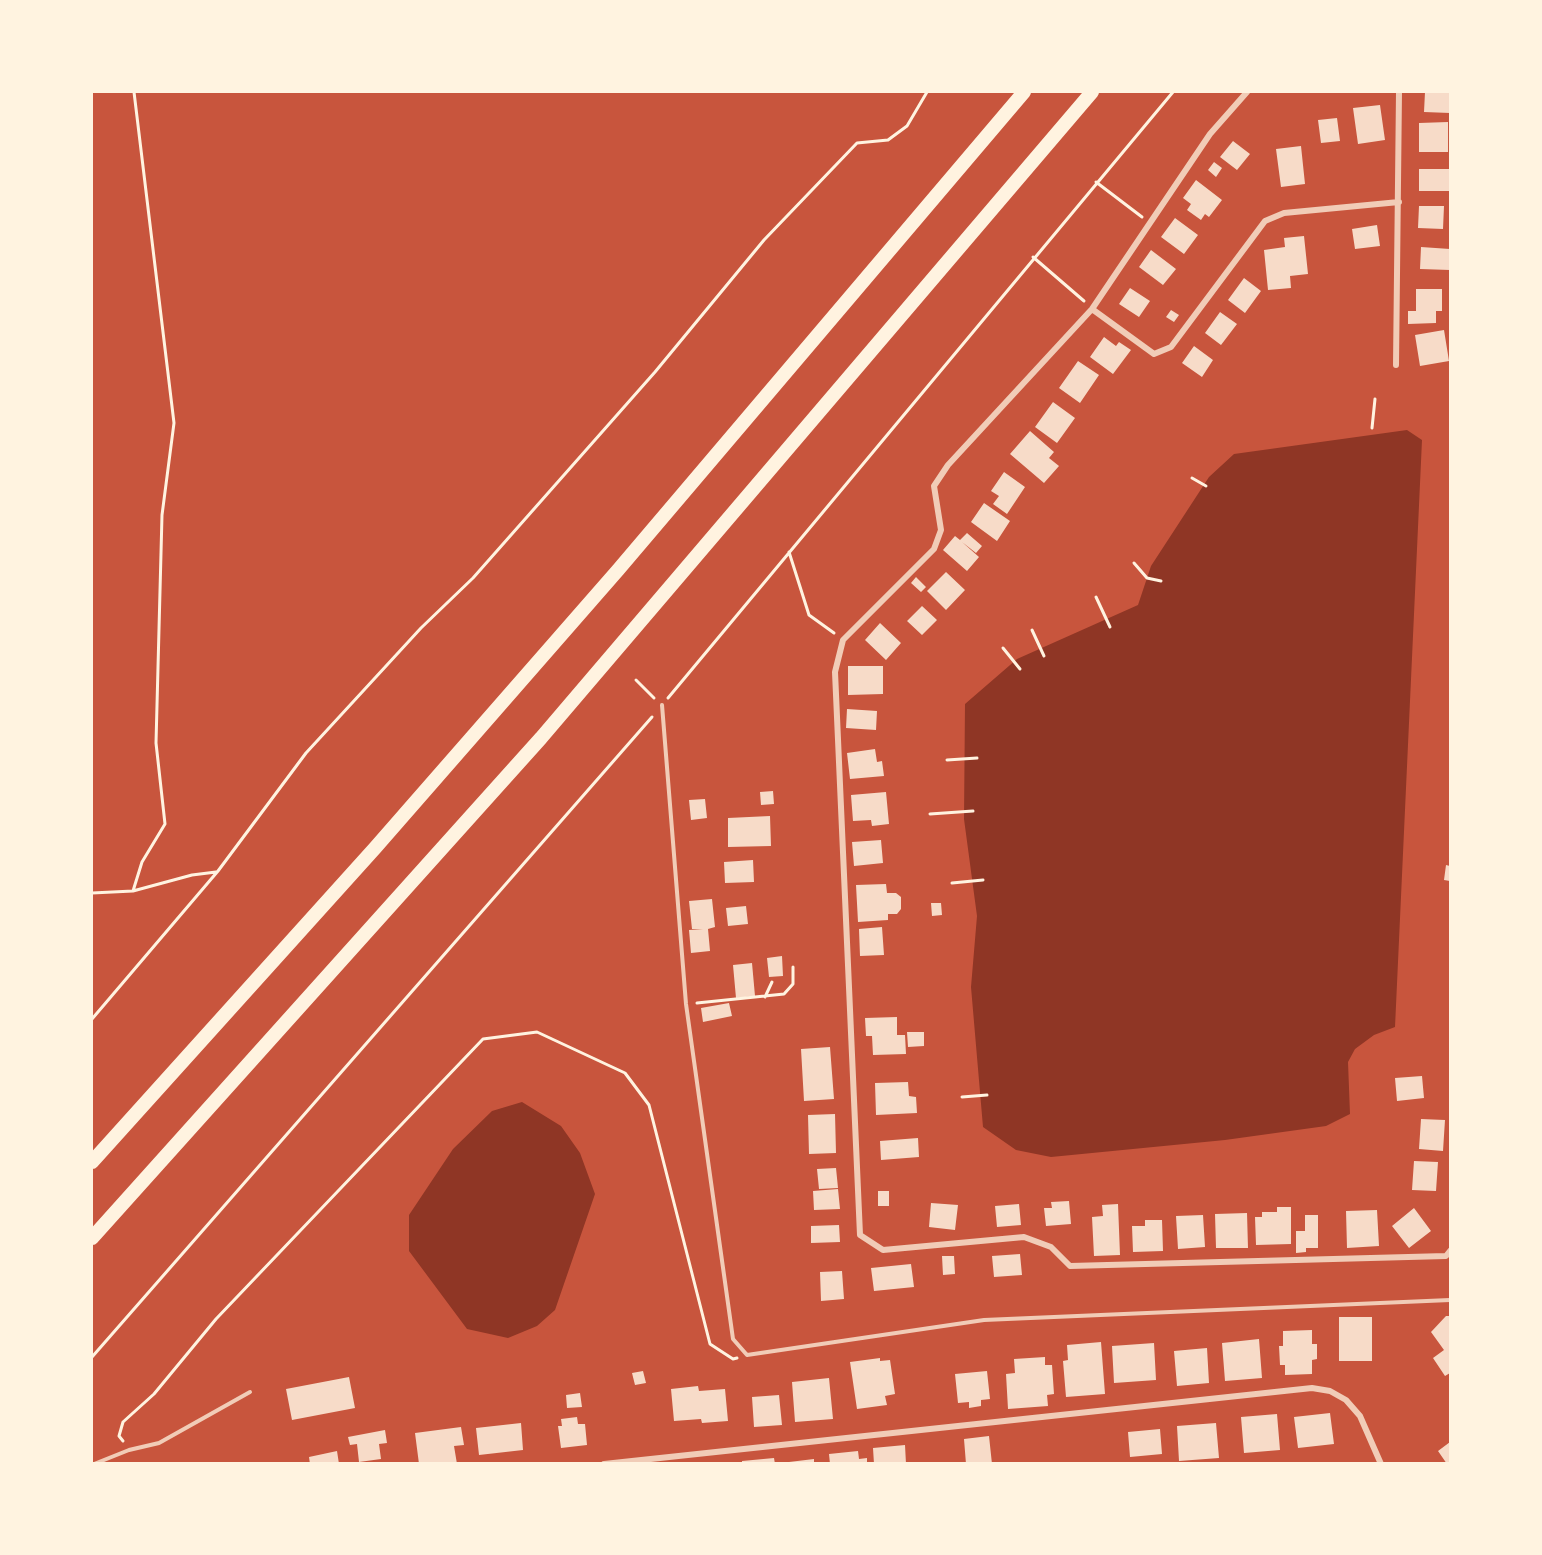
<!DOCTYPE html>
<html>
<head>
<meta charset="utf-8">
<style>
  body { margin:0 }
  #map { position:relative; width:1542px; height:1555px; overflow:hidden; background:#c8553d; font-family:"Alegreya Sans",sans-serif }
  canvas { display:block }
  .frame { position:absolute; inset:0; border:93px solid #fff3e0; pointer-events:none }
</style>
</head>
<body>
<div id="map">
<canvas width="1542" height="1555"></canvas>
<div class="frame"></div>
</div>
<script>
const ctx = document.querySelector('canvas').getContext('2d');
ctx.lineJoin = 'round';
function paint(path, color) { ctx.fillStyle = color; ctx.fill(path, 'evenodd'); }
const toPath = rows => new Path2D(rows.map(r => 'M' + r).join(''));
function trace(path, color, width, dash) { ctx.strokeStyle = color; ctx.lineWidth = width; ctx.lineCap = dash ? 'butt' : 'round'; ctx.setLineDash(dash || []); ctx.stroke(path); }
paint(toPath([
  [1407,430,1422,440,1395,1027,1374,1035,1355,1049,1348,1062,1350,1114,1326,1126,1225,1140,1051,1157,1016,1150,983,1127,971,987,977,916,964,819,965,704,1017,659,1138,605,1151,566,1209,477,1234,454],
  [522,1102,561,1126,580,1153,595,1194,555,1310,537,1326,508,1338,467,1329,409,1251,409,1215,453,1149,492,1111]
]), '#8f3625');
paint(toPath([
  [1425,92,1450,92,1450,113,1424,112],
  [1380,105,1385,140,1358,144,1353,108],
  [1337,118,1340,141,1321,143,1318,120],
  [1448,122,1448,152,1419,152,1419,123],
  [1233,141,1250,154,1237,170,1220,157],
  [1301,146,1305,184,1281,187,1276,149],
  [1214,162,1222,168,1216,177,1208,170],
  [1419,169,1450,169,1450,191,1419,191],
  [1196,180,1222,200,1209,217,1205,214,1201,220,1187,210,1191,204,1183,198],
  [1419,206,1444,206,1443,229,1418,228],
  [1175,218,1198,235,1184,254,1161,237],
  [1377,225,1380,246,1355,249,1352,229],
  [1304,236,1308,274,1290,276,1291,288,1268,290,1264,250,1285,247,1284,238],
  [1421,247,1450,249,1450,270,1420,269],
  [1151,250,1176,269,1163,285,1139,267],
  [1244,278,1261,291,1245,313,1228,300],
  [1130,288,1150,301,1139,317,1119,304],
  [1416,289,1442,289,1442,311,1436,311,1436,323,1408,324,1408,311,1416,311],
  [1171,310,1179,315,1174,322,1166,317],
  [1220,312,1237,324,1221,345,1205,333],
  [1444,330,1449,361,1420,366,1415,335],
  [1104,337,1116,346,1119,342,1131,350,1113,374,1090,357],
  [1194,346,1213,360,1202,377,1182,363],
  [1078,361,1099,375,1080,403,1059,388],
  [1053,402,1075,418,1057,443,1035,427],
  [1030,431,1054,452,1049,458,1059,466,1044,483,1010,454],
  [1004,472,1025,487,1007,514,993,504,999,496,991,491],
  [984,503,1010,521,997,541,971,522],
  [967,533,982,546,976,553,962,542,979,557,967,571,943,550,955,536,960,540],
  [946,572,965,590,946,610,927,591],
  [916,577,926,587,921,592,911,583],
  [922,606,937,620,922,635,907,621],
  [880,623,901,643,886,660,865,640],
  [848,666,883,666,883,694,848,695],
  [847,709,877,711,876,730,846,728],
  [875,749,877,762,882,761,884,776,850,779,847,753],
  [773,791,774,804,761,805,760,792],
  [886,792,889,824,872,826,871,820,853,821,851,795],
  [705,799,707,818,691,820,689,800],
  [770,816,771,846,728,847,728,818],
  [881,840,883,863,854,866,852,842],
  [753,860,754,882,725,883,724,862],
  [1446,865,1450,866,1450,881,1444,880],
  [886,884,887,893,896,893,901,897,901,909,897,914,888,914,888,920,858,922,856,885],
  [712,899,715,927,708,929,710,951,691,953,689,930,703,929,692,929,689,901],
  [931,903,941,903,942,915,932,916],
  [746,906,748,924,728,926,726,908],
  [882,927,884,955,860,956,859,929],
  [782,956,783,976,769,977,767,958],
  [752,963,755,996,736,998,733,965],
  [729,1003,732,1016,703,1022,701,1008],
  [897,1017,897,1035,905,1035,906,1054,873,1055,872,1036,866,1036,865,1018],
  [907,1032,924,1032,924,1046,908,1047],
  [830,1047,834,1099,804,1101,801,1049],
  [1422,1076,1424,1098,1397,1101,1395,1078],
  [908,1082,909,1096,916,1097,917,1113,876,1115,875,1083],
  [835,1114,836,1153,809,1154,808,1115],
  [1421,1119,1445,1120,1443,1151,1419,1149],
  [918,1138,919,1157,881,1160,880,1141],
  [1414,1161,1438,1162,1436,1191,1412,1190],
  [836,1168,838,1188,819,1189,817,1169],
  [838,1189,840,1209,814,1210,813,1191],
  [878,1191,889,1191,889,1206,878,1206],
  [1069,1201,1071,1224,1046,1226,1044,1208,1052,1208,1051,1202],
  [931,1203,958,1205,955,1230,929,1227],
  [1019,1204,1021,1225,997,1227,995,1206],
  [1118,1204,1120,1255,1094,1256,1092,1217,1103,1216,1102,1205],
  [1277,1207,1291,1207,1291,1244,1256,1245,1255,1217,1262,1217,1262,1212,1277,1212],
  [1414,1208,1431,1231,1409,1248,1392,1226],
  [1377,1210,1379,1246,1347,1248,1346,1211],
  [1247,1213,1248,1248,1216,1248,1215,1214],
  [1203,1215,1205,1247,1178,1249,1176,1216],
  [1305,1215,1318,1215,1318,1248,1306,1248,1306,1252,1296,1253,1296,1231,1305,1231],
  [1145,1220,1162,1220,1163,1251,1133,1252,1132,1226,1145,1226],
  [839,1225,840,1242,811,1243,811,1226],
  [1020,1254,1022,1275,994,1277,992,1256],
  [942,1256,954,1256,955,1274,943,1275],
  [911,1264,914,1287,874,1291,871,1268],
  [842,1271,844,1299,821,1301,820,1272],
  [1446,1316,1450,1316,1450,1373,1445,1376,1433,1358,1444,1350,1431,1332],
  [1339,1317,1372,1317,1372,1361,1339,1361],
  [1312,1330,1312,1344,1317,1344,1317,1359,1312,1360,1312,1374,1285,1375,1285,1365,1280,1365,1279,1346,1283,1346,1283,1331],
  [1259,1339,1262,1378,1225,1381,1222,1343],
  [1101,1342,1105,1394,1066,1397,1063,1361,1068,1360,1067,1345],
  [1154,1343,1156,1380,1114,1383,1112,1346],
  [1207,1348,1209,1383,1177,1386,1174,1351],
  [1045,1357,1045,1365,1052,1365,1054,1394,1047,1395,1048,1406,1008,1409,1006,1374,1015,1373,1014,1359],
  [880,1358,880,1361,890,1360,895,1394,885,1396,887,1405,857,1409,850,1362],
  [643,1371,646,1383,635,1385,632,1373],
  [987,1371,990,1399,981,1400,981,1406,969,1408,969,1402,958,1403,955,1374],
  [349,1377,355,1408,292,1420,286,1389],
  [829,1378,833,1419,795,1422,792,1382],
  [698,1386,699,1391,725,1389,728,1421,702,1423,701,1419,674,1421,671,1389],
  [580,1393,582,1407,567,1408,566,1395],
  [779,1395,782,1425,754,1427,752,1397],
  [1330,1413,1334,1444,1298,1448,1294,1417],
  [1277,1414,1280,1450,1244,1453,1241,1417],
  [577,1417,578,1424,585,1424,587,1445,561,1448,558,1426,562,1426,561,1419],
  [521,1423,523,1450,479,1455,476,1428],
  [1216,1423,1219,1458,1179,1461,1177,1426],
  [461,1427,464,1445,454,1446,457,1464,419,1464,415,1433],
  [1160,1429,1162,1454,1130,1457,1128,1432],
  [385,1430,387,1443,379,1444,381,1459,359,1462,357,1444,350,1445,348,1437],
  [989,1436,992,1464,966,1464,964,1439],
  [1450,1442,1450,1464,1447,1464,1438,1451],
  [905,1445,906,1464,874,1464,873,1448],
  [337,1451,339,1464,310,1464,309,1457],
  [858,1451,859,1459,867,1458,867,1464,830,1464,829,1454],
  [774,1458,775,1464,742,1464,742,1461],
  [814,1459,814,1464,789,1464,789,1462]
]), '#f7dbc8');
trace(toPath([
  [1096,182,1142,217],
  [1033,257,1084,301],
  [1372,428,1375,399],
  [1192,478,1206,486],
  [789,552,809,615,834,633],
  [1134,563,1147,578,1161,581],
  [1096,597,1110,627],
  [1032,630,1044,656],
  [1003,648,1020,669],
  [636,680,654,698],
  [668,698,1173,92],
  [947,760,977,758],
  [930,814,973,811],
  [952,883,983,880],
  [133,891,142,862,165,824,156,743,162,515,174,423,134,92],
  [92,893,133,891,192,875,216,872],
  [765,997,772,982],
  [697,1003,784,994,793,984,793,967],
  [92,1019,218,871,306,753,421,628,473,578,655,372,764,240,857,143,888,140,907,126,927,92],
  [962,1097,987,1095],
  [92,1357,652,717],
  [123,1441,119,1436,123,1422,154,1394,216,1319,483,1039,537,1032,625,1073,649,1105,710,1344,733,1359,737,1358]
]), '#fff3e0', 3);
trace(toPath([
  [662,705,686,1004,733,1339,747,1355,984,1320,1450,1300],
  [94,1464,129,1450,159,1443,250,1392]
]), '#f1ccb7', 4);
trace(toPath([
  [1247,92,1210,134,1092,309,948,465,934,486,941,530,934,549,843,640,835,672,860,1235,883,1250,1024,1237,1051,1247,1070,1266,1446,1256,1450,1251],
  [1092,309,1154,354,1171,347,1265,221,1284,213,1399,202],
  [1396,365,1399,92],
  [604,1464,1312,1388,1330,1391,1346,1400,1360,1416,1381,1464]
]), '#f1ccb7', 6);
trace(toPath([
  [92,1162,375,848,618,570,1024,92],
  [92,1238,541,738,1092,92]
]), '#fff3e0', 14);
</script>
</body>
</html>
